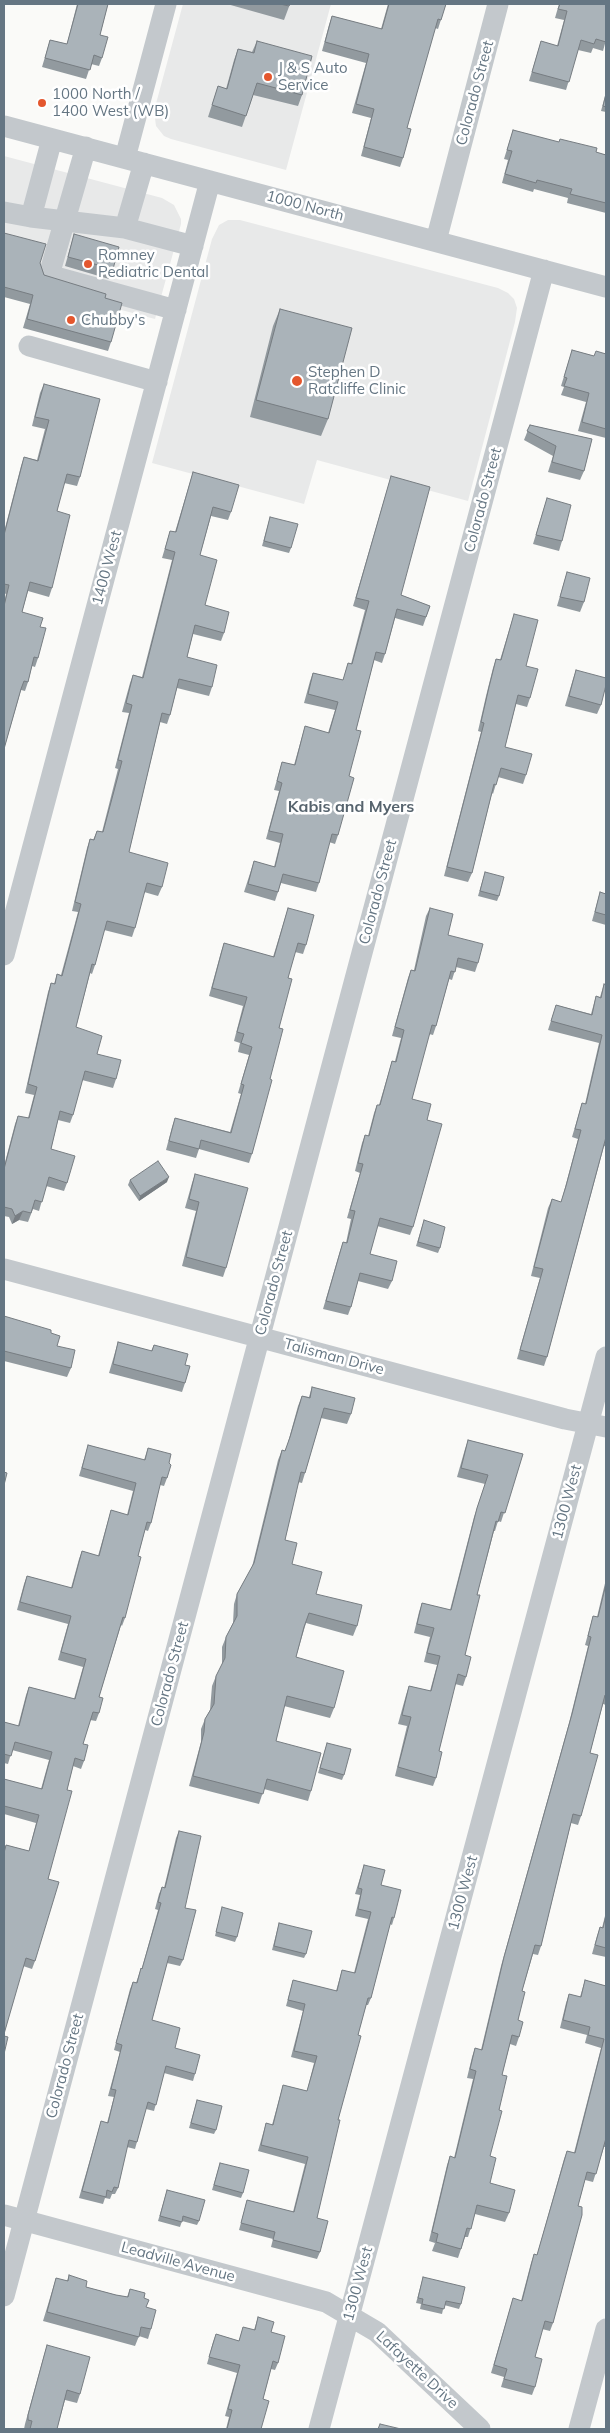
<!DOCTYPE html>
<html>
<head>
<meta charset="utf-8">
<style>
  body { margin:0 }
  #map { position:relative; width:610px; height:2433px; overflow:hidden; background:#fafaf8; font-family:Mulish,sans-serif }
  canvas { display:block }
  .frame { position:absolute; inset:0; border:5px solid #657683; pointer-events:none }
</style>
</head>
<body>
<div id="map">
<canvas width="610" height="2433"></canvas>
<div class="frame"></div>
</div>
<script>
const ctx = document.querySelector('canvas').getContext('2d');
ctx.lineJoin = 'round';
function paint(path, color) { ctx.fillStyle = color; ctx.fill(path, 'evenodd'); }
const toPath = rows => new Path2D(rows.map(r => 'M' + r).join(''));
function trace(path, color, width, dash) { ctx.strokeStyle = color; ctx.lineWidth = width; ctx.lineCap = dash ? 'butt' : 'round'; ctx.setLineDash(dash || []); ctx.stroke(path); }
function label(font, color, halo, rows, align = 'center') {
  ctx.font = font + ' Mulish,sans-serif'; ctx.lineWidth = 5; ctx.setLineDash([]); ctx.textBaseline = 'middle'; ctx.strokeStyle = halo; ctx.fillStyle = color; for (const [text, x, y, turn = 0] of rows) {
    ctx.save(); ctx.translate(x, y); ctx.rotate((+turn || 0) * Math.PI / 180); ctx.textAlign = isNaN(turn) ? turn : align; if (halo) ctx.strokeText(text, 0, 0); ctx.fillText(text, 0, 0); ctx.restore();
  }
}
paint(toPath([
  [183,4,331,4,286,170,171,139,164,136,156,126,154,111],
  [4,156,162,198,174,205,181,219,181,224,155,319,32,286,4,272],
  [228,220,240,220,498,288,508,293,514,299,517,308,515,322,468,501,317,460,304,504,152,463,212,239,219,225]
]), '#e8e9e9');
trace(toPath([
  [4,126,606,287],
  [86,147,49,275,176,310],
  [125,158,166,4],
  [4,212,31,217,52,139],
  [31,217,125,228,144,163],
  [125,228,193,246],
  [436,241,498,4],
  [29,346,157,382],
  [4,955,210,181],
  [4,1269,565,1419,606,1427],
  [4,2215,326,2302,377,2332,480,2429],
  [4,2296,544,270],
  [319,2429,606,1357],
  [579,2429,606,2329]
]), '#c3c8cc', 21);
paint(toPath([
  [77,4,108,4,100,35,102,58,99,66,91,64,86,79,42,67,50,40,67,44],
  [227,4,290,4,284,20],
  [388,4,446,4,438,29,435,28,407,128,403,158,400,167,361,156,371,118,352,113,366,63,322,51,329,25,332,16,381,29],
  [559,4,606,4,606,40,603,51,593,48,591,53,578,50,566,90,529,81,541,41,557,46,564,20,555,18],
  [257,41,302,95,298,106,253,95,242,127,208,117,218,86,226,89,234,60,238,49,252,52],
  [606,92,606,112,601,111],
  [513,130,606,155,606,213,567,203,568,198,534,189,533,192,502,183,508,160,504,159],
  [4,233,40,263,44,275,105,298,111,342,108,351,23,328,30,304,4,297],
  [74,234,113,269,109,279,65,266],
  [280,309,328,419,321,436,250,417,273,326],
  [572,350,594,356,606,354,606,438,578,431,586,402,561,395,564,387,561,386],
  [44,384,80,477,77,486,64,483,57,511,52,588,49,597,28,591,22,612,40,627,38,658,35,667,32,666,28,682,25,691,21,690,4,749,4,603,6,594,4,593,4,532,21,466,24,457,37,460,45,429,32,426,40,393],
  [530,425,592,439,584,471,580,480,548,472,553,456,524,440],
  [193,472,231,512,228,520,211,516,200,555,205,605,224,633,221,641,193,634,187,657,212,687,209,696,177,688,170,715,167,724,160,722,129,852,162,887,158,896,144,892,135,928,132,937,104,930,95,965,92,974,90,973,76,1027,116,1079,113,1088,82,1080,73,1115,70,1123,58,1120,51,1149,67,1183,64,1191,46,1186,39,1211,33,1209,28,1222,19,1220,12,1224,9,1217,4,1216,4,1166,15,1124,18,1116,28,1118,34,1095,25,1093,48,992,51,983,54,984,57,974,61,975,78,912,72,911,87,848,90,839,93,840,97,831,102,832,118,769,115,768,129,713,122,712,130,683,133,675,142,677,172,560,162,558,170,531,175,532],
  [391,476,401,595,430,606,423,626,395,618,385,654,382,663,374,660,356,730,349,776,338,835,335,844,329,842,319,883,316,892,281,883,275,901,244,892,254,861,274,867,280,843,266,839,279,791,274,790,282,762,294,765,305,726,328,733,335,710,304,703,310,681,313,673,343,680,348,663,351,664,365,610,353,606],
  [547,498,562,541,559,551,533,544],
  [270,517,291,548,289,553,262,546],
  [567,572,584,602,580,612,557,606],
  [514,614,526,666,530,698,527,707,516,704,505,747,526,775,523,784,498,777,493,794,492,793,472,873,468,882,444,876,481,732,478,731,486,696,493,668,496,659,500,660],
  [576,670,601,705,597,714,565,706,573,679],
  [485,872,499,896,497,901,478,896],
  [600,892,606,894,606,925,592,921],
  [288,908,306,945,303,954,295,952,288,978,270,1079,252,1154,249,1163,199,1149,196,1158,166,1150,172,1127,175,1118,230,1132,241,1094,238,1093,249,1055,238,1052,240,1043,234,1041,243,1006,209,996,221,952,224,943,273,957],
  [430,908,448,935,478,963,475,972,456,967,452,980,449,979,436,1026,433,1035,429,1034,412,1099,427,1120,413,1227,410,1235,377,1226,370,1254,392,1281,388,1289,358,1281,351,1307,348,1315,323,1309,340,1251,343,1242,346,1243,351,1219,347,1218,360,1173,355,1171,362,1143,365,1135,368,1136,374,1113,377,1105,379,1105,392,1061,395,1061,401,1038,392,1036,408,978,411,970,414,970,426,916],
  [604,984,606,985,606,1147,604,1146,547,1357,544,1366,517,1359,540,1278,531,1276,548,1208,552,1199,561,1202,563,1195,578,1139,572,1137,582,1103,585,1104,599,1043,548,1030,556,1005,591,1014,596,996,600,997],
  [195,1174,226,1268,223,1277,182,1266,196,1211,185,1208,192,1183],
  [130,1180,167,1182,139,1201,128,1185],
  [424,1220,440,1248,438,1253,416,1246],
  [4,1316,51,1333,57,1346,71,1368,67,1377,4,1361],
  [118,1342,151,1351,154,1345,185,1365,185,1383,182,1392,109,1373],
  [312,1387,351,1414,347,1424,321,1418,305,1473,302,1483,298,1482,285,1540,292,1564,316,1594,357,1626,353,1636,306,1623,296,1657,334,1708,330,1718,284,1706,276,1741,311,1791,308,1801,264,1789,259,1804,189,1786,201,1742,201,1729,205,1719,210,1710,212,1686,216,1676,222,1665,222,1647,226,1637,233,1623,234,1604,237,1594,252,1567,278,1460,282,1450,285,1451,287,1446,298,1406,302,1396,309,1397],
  [468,1440,523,1454,501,1522,498,1521,495,1531,494,1531,477,1595,465,1655,466,1677,463,1686,455,1684,439,1751,436,1778,433,1786,395,1776,407,1726,398,1724,406,1695,409,1686,430,1691,437,1665,424,1662,430,1637,414,1633,419,1612,422,1603,450,1610,474,1517,485,1484,457,1477,465,1449],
  [88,1445,144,1460,148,1448,169,1463,167,1478,164,1486,160,1485,151,1523,148,1531,145,1530,138,1556,125,1618,122,1626,121,1625,99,1697,99,1713,96,1721,90,1720,83,1744,84,1761,81,1769,73,1766,67,1790,48,1879,35,1961,32,1969,23,1966,4,2034,4,1851,6,1845,29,1851,36,1823,4,1814,4,1779,41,1789,49,1760,12,1750,8,1764,4,1763,4,1722,18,1726,26,1695,29,1687,74,1699,83,1667,58,1660,68,1624,17,1610,24,1584,27,1576,71,1588,79,1559,82,1551,98,1556,111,1510,127,1515,133,1491,79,1476],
  [606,1579,606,1705,603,1704,590,1753,581,1816,578,1825,571,1823,541,1946,538,1955,533,1954,522,1991,518,2020,519,2037,516,2046,510,2044,502,2075,499,2110,490,2156,490,2183,509,2213,505,2222,475,2214,468,2237,465,2237,458,2258,432,2251,435,2243,429,2241,447,2165,450,2156,454,2158,473,2079,467,2078,472,2057,475,2048,481,2050,501,1966,569,1723,588,1646,585,1645,593,1616,597,1617],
  [327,1743,344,1775,342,1780,318,1773],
  [179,1831,185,1908,183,1960,180,1966,167,1963,152,2020,195,2074,193,2081,164,2073,154,2111,146,2109,135,2149,127,2147,118,2188,115,2194,112,2194,110,2199,105,2198,103,2204,79,2198,101,2121,107,2123,114,2097,108,2096,120,2052,114,2050,130,1989,133,1982,136,1983,141,1968,142,1968,158,1910,155,1909,159,1894,162,1887,164,1888,176,1838],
  [364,1865,381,1885,394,1918,392,1925,390,1924,371,1998,368,2005,366,2005,358,2035,338,2120,317,2218,320,2252,317,2259,271,2247,273,2239,239,2230,247,2200,293,2212,305,2164,258,2151,266,2123,272,2125,283,2085,307,2091,314,2063,291,2057,303,2011,286,2006,293,1980,336,1991,342,1970,354,1973,368,1919,355,1916,360,1895,355,1894],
  [222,1907,237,1937,235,1942,215,1936],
  [606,1912,606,1957,592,1954,597,1936,600,1927,602,1928],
  [279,1923,306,1954,304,1958,272,1950],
  [585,1980,606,1986,606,2143,605,2147,604,2147,593,2182,585,2180,578,2206,553,2323,550,2331,542,2329,535,2357,535,2387,532,2395,501,2387,504,2377,491,2373,513,2298,521,2301,531,2263,534,2254,537,2255,564,2159,567,2151,574,2153,601,2048,585,2043,587,2035,560,2028,566,2003,569,1994,580,1997],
  [197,2100,216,2130,214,2134,189,2128],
  [220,2163,243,2193,241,2198,212,2190],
  [167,2190,199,2221,197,2225,182,2221,180,2227,158,2221],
  [69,2275,86,2287,116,2295,127,2297,130,2289,144,2298,146,2307,151,2329,148,2339,139,2336,135,2346,43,2321,56,2278,67,2281],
  [423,2277,461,2304,459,2309,444,2305,442,2314,420,2309,421,2304,416,2303],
  [258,2317,271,2332,278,2363,275,2370,271,2369,263,2399,261,2429,226,2429,229,2417,225,2416,237,2373,207,2364,213,2342,216,2334,239,2341,243,2327,254,2330],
  [47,2345,80,2394,77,2403,65,2400,57,2429,24,2429,25,2424,44,2355]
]), '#929a9f');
paint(toPath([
  [169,1177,167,1182,139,1201,140,1196],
  [23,1211,19,1220,12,1224,15,1216]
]), '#777d82');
const building = toPath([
  [78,4,108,4,100,35,108,37,102,58,94,55,90,70,45,58,50,40,67,44,78,4],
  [280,4,290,4,289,6,280,4],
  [389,4,446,4,441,20,438,19,407,128,411,129,403,158,364,147,374,109,356,104,369,54,325,42,332,16,382,29,389,4],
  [560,4,606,4,606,42,596,39,594,44,581,40,569,82,532,72,541,41,558,46,567,11,558,9,560,4],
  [257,41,312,56,302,95,257,83,246,116,212,105,218,86,227,89,238,49,254,53,257,41],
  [606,94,606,107,603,106,606,94],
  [513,130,559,142,560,139,597,148,596,152,606,155,606,203,570,194,572,189,537,180,536,183,505,174,512,151,507,150,513,130],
  [4,233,46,244,40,263,44,275,106,294,105,298,122,303,111,342,27,319,33,295,4,287,4,233],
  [74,234,119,247,113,269,68,257,74,234],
  [280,309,352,328,328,419,256,400,280,309],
  [572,350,594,356,596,351,606,354,606,429,582,422,589,393,564,386,567,378,564,377,572,350],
  [44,384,100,399,80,477,67,474,57,511,70,515,52,588,30,582,22,612,43,618,40,627,46,628,38,658,34,657,28,682,24,681,21,689,4,749,4,606,9,585,4,584,4,535,24,457,38,461,49,420,35,417,44,384],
  [530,425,592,439,584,471,552,462,556,446,527,431,530,425],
  [193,472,239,485,231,512,213,507,200,555,217,560,205,605,229,612,224,633,195,625,187,657,217,665,212,687,179,679,170,715,162,713,129,852,168,863,162,887,147,883,135,928,107,921,95,965,92,964,76,1027,102,1036,97,1054,121,1060,116,1079,85,1071,73,1115,60,1111,51,1149,75,1156,67,1183,49,1177,42,1202,35,1200,31,1213,23,1211,15,1216,12,1209,4,1207,4,1169,18,1116,29,1118,37,1087,28,1084,51,983,55,984,57,974,62,976,81,904,75,902,90,839,94,840,97,831,103,832,122,761,118,760,132,705,126,703,133,675,143,678,175,552,165,549,170,531,176,532,193,472],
  [391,476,430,487,401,595,430,606,426,617,397,609,385,654,376,652,356,730,361,731,349,776,354,778,338,835,332,834,319,883,283,874,278,892,248,884,254,861,275,867,283,834,269,831,282,783,277,781,282,762,295,765,305,726,329,733,338,702,308,694,313,673,343,680,348,663,352,664,369,601,356,598,391,476],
  [547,498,571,505,562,541,536,535,547,498],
  [270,517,298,524,291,548,264,541,270,517],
  [567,572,590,578,584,602,560,597,567,572],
  [514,614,538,620,526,666,538,669,530,698,518,695,505,747,532,754,526,775,501,768,496,785,494,784,472,873,447,867,484,723,481,722,489,687,496,659,501,660,514,614],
  [576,670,606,678,606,685,601,705,569,696,576,670],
  [485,872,504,877,499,896,480,891,485,872],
  [600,892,606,894,606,915,595,912,600,892],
  [288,908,314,915,306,945,298,943,288,978,292,979,279,1028,283,1029,270,1079,272,1080,252,1154,201,1140,199,1149,169,1141,175,1118,231,1133,244,1085,241,1084,252,1047,241,1043,244,1034,237,1032,247,997,212,988,224,943,274,957,288,908],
  [430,908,453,914,448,935,483,944,478,963,458,958,455,972,451,971,436,1026,432,1025,412,1099,431,1104,427,1120,442,1124,413,1227,380,1218,370,1254,397,1261,392,1281,360,1273,351,1307,326,1301,343,1242,347,1243,355,1211,350,1210,363,1164,358,1163,365,1135,369,1136,377,1105,380,1105,392,1061,396,1062,404,1030,395,1027,411,970,415,971,430,908],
  [604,984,606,985,606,1137,547,1357,520,1350,543,1269,534,1267,552,1199,561,1202,566,1186,581,1130,575,1129,582,1103,586,1104,602,1035,551,1021,556,1005,592,1015,596,996,601,998,604,984],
  [158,1161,169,1177,140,1196,130,1180,158,1161],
  [195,1174,248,1188,226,1268,186,1257,199,1202,189,1199,195,1174],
  [424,1220,445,1227,440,1248,418,1242,424,1220],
  [4,1316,51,1330,51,1333,60,1336,57,1346,75,1350,71,1368,4,1351,4,1316],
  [118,1342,152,1351,154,1345,188,1354,185,1365,190,1366,185,1383,113,1364,118,1342],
  [312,1387,355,1398,351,1414,324,1408,305,1473,301,1472,285,1540,297,1543,292,1564,322,1572,316,1594,362,1605,357,1626,309,1613,304,1627,296,1657,344,1671,334,1708,287,1696,276,1741,321,1753,311,1791,267,1779,263,1794,193,1776,204,1732,205,1719,214,1704,216,1676,225,1658,226,1637,237,1616,237,1594,254,1563,282,1450,285,1451,290,1437,302,1396,310,1398,312,1387],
  [468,1440,523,1454,505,1513,501,1512,498,1522,496,1521,477,1595,480,1595,465,1655,471,1657,466,1677,458,1674,439,1751,442,1752,436,1778,398,1767,411,1717,402,1715,409,1686,431,1691,440,1656,427,1653,434,1628,417,1624,422,1603,451,1610,477,1508,488,1475,461,1468,468,1440],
  [88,1445,145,1460,148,1448,171,1454,169,1463,171,1465,167,1478,162,1477,151,1523,147,1522,138,1556,141,1557,125,1618,123,1617,99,1697,103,1698,99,1713,93,1712,83,1744,88,1745,84,1761,75,1758,67,1790,72,1791,48,1879,59,1882,35,1961,26,1958,4,2034,4,1853,6,1845,29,1851,39,1815,4,1806,4,1779,42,1789,52,1752,15,1742,11,1756,4,1754,4,1722,19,1726,29,1687,75,1699,86,1659,61,1652,71,1616,20,1602,27,1576,72,1588,82,1551,99,1556,111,1510,128,1515,136,1483,82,1468,88,1445],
  [4,1472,7,1473,4,1485,4,1472],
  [606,1584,606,1696,605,1695,590,1753,598,1755,581,1816,573,1814,541,1946,535,1945,522,1991,525,1992,518,2020,523,2022,519,2037,512,2035,502,2075,507,2076,499,2110,502,2111,490,2156,496,2158,490,2183,515,2190,509,2213,477,2205,471,2229,467,2228,461,2249,436,2242,438,2234,432,2232,450,2156,455,2158,476,2071,470,2069,475,2048,482,2050,504,1957,572,1714,591,1637,588,1636,593,1616,598,1617,606,1584],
  [327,1743,351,1749,344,1775,320,1768,327,1743],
  [179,1831,201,1836,185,1908,196,1910,183,1960,169,1956,152,2020,180,2028,175,2048,200,2055,195,2074,166,2066,156,2105,148,2102,137,2142,129,2140,118,2188,114,2187,112,2192,107,2190,106,2197,82,2191,101,2121,108,2123,116,2090,111,2089,122,2045,116,2043,133,1982,137,1983,141,1968,142,1969,161,1903,158,1902,162,1887,165,1888,179,1831],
  [364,1865,385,1870,381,1885,401,1890,394,1918,392,1917,371,1998,368,1998,358,2035,361,2036,338,2120,340,2120,317,2218,328,2221,320,2252,273,2240,275,2232,241,2223,247,2200,294,2212,308,2157,261,2145,266,2123,273,2125,283,2085,307,2091,317,2056,294,2051,305,2004,288,2000,293,1980,337,1991,342,1970,355,1973,371,1912,358,1909,362,1889,358,1888,364,1865],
  [222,1907,243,1913,237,1937,216,1932,222,1907],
  [606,1915,606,1948,595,1945,600,1927,603,1928,606,1915],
  [279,1923,312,1931,306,1954,274,1946,279,1923],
  [585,1980,606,1986,606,2138,596,2174,587,2172,578,2206,582,2207,582,2215,553,2323,545,2321,535,2357,542,2359,535,2387,504,2379,507,2369,494,2365,513,2298,522,2301,534,2254,537,2255,567,2151,575,2153,604,2039,588,2035,590,2027,563,2020,569,1994,581,1997,585,1980],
  [4,2036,8,2037,4,2054,4,2036],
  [197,2100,222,2106,216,2130,191,2123,197,2100],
  [220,2163,249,2170,243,2193,214,2185,220,2163],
  [167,2190,205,2200,199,2221,183,2216,182,2222,160,2216,167,2190],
  [69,2275,87,2281,86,2287,116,2295,128,2297,130,2289,145,2293,144,2298,149,2300,146,2307,156,2310,151,2329,141,2327,139,2337,47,2312,56,2278,68,2281,69,2275],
  [423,2277,465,2287,461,2304,446,2301,444,2309,422,2304,423,2299,418,2298,423,2277],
  [258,2317,274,2322,271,2332,285,2336,278,2363,273,2361,263,2399,269,2401,261,2429,227,2429,232,2410,228,2409,240,2365,209,2357,216,2334,239,2341,243,2327,255,2330,258,2317],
  [47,2345,90,2357,80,2394,67,2390,57,2429,30,2429,32,2421,28,2420,28,2415,47,2345],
  [380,2424,401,2429,378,2429,380,2424]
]);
paint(building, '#aab3b9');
trace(building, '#777d82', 1);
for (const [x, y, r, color] of [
  [268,77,5,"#e4572e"],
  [42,103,5,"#e4572e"],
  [88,264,5,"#e4572e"],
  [71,320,5,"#e4572e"],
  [297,381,6,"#e4572e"]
]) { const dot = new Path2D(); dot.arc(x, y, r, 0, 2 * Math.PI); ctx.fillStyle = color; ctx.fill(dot); trace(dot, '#fff', 2); }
label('15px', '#657683', '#fff', [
  ["J & S Auto",278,68],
  ["Service",278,85],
  ["1000 North /",52,94],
  ["1400 West (WB)",52,111],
  ["Romney",98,255],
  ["Pediatric Dental",98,272],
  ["Chubby's",81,320],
  ["Stephen D",308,372],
  ["Ratcliffe Clinic",308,389]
], 'left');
label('15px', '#657683', '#fff', [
  ["Colorado Street",475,93,-75],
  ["1000 North",305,206,15],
  ["Colorado Street",483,500,-75],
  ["1400 West",107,568,-75],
  ["Colorado Street",378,892,-75],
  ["Colorado Street",274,1283,-75],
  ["Talisman Drive",334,1357,15],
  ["1300 West",567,1502,-75],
  ["Colorado Street",170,1674,-75],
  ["1300 West",463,1893,-75],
  ["Colorado Street",65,2066,-75],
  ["Leadville Avenue",178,2262,15],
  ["1300 West",358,2284,-75],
  ["Lafayette Drive",417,2370,43]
]);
label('bold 16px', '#57646e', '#fff', [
  ["Kabis and Myers",351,807]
]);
</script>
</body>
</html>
